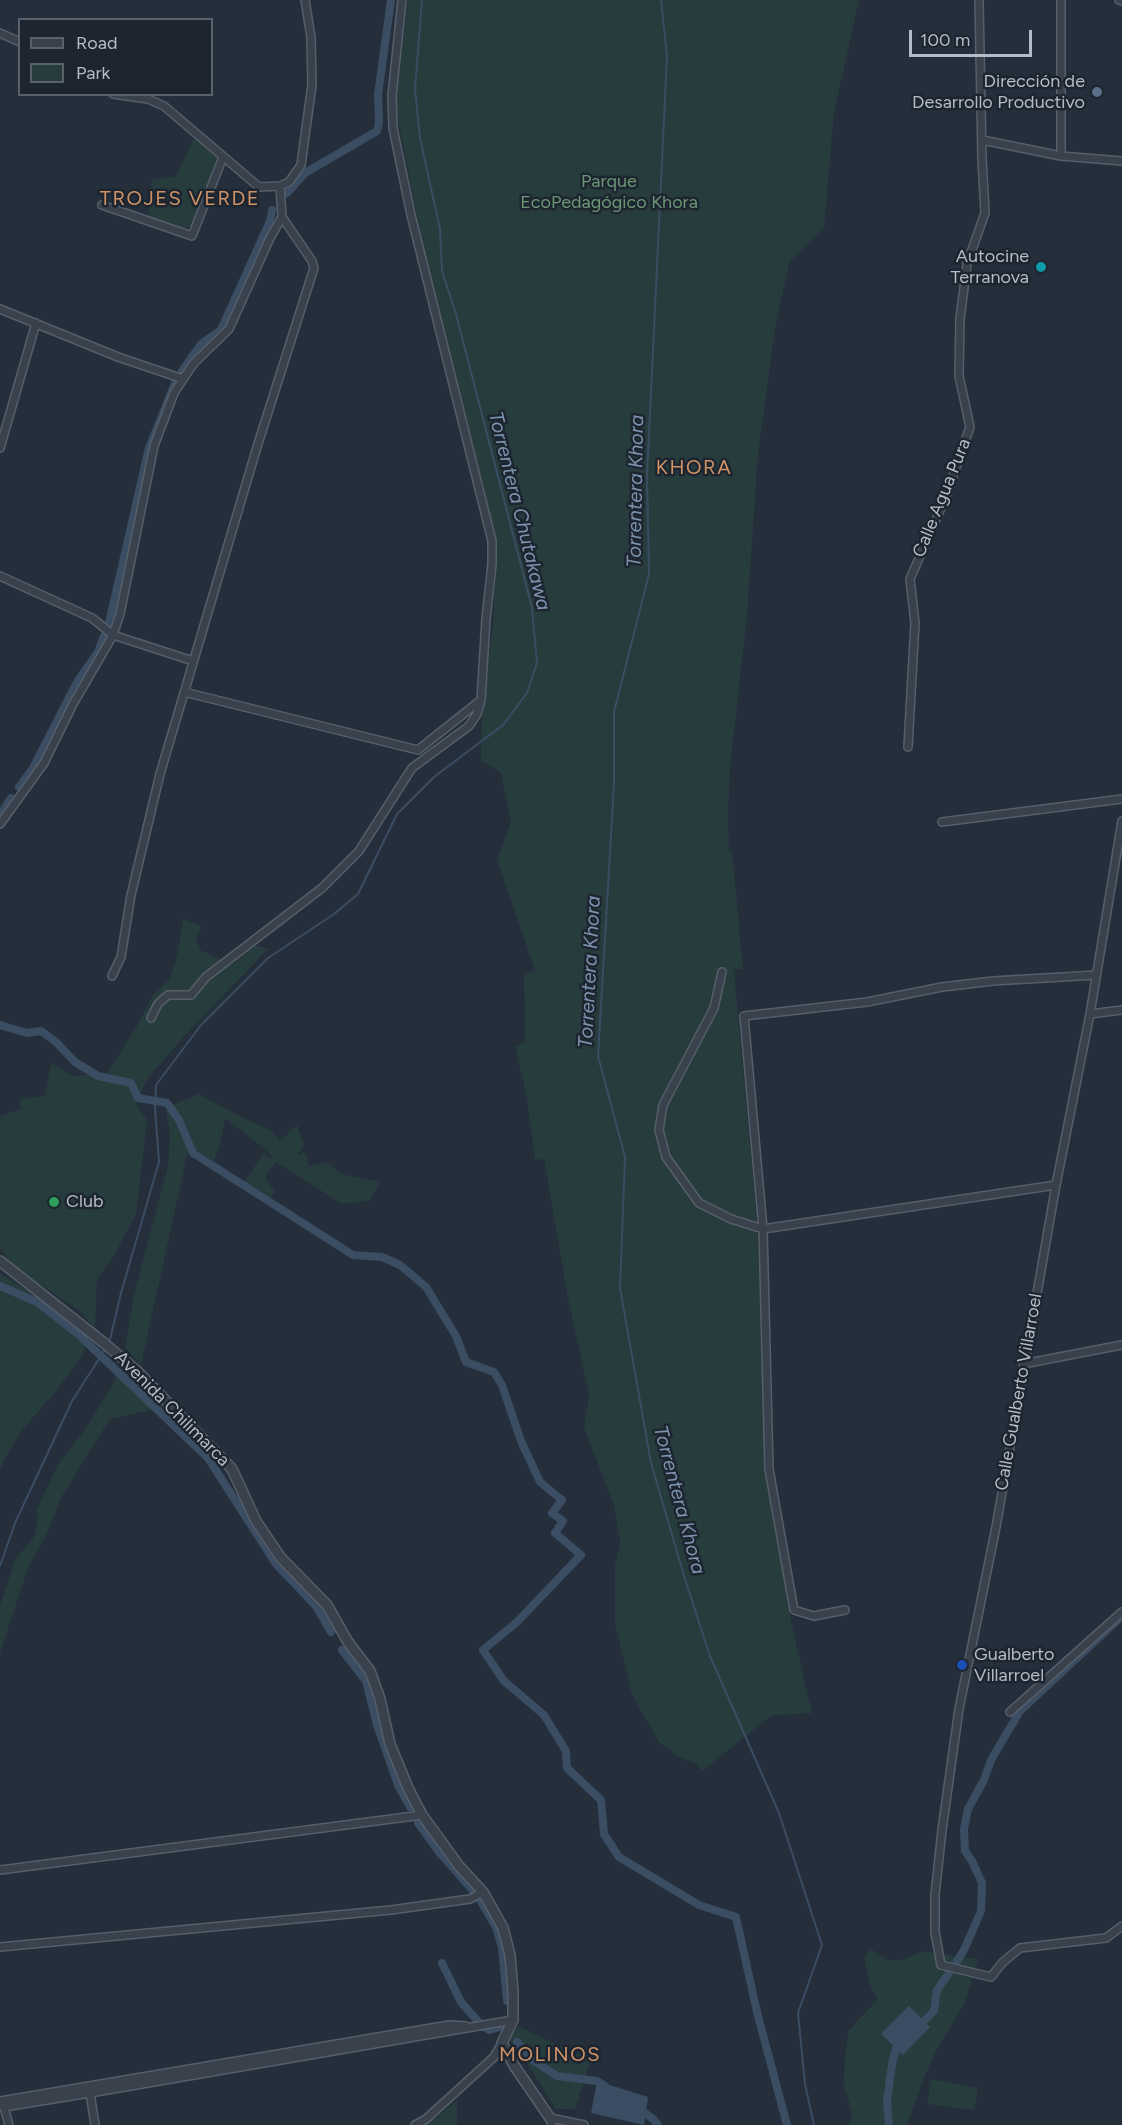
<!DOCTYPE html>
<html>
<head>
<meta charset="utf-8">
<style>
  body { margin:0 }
  #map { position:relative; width:1122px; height:2125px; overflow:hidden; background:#242f3b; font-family:Figtree,sans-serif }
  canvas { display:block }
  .legend { position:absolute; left:18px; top:18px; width:195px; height:78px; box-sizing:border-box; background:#1d2630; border:2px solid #59626c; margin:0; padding:8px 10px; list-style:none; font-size:18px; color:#b4bcc7 }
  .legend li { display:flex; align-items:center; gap:12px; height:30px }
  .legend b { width:30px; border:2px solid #59626c }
  .scale { position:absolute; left:909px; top:30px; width:123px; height:27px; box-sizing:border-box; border:3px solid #b4bcc7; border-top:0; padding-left:8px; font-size:18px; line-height:21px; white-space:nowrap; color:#b4bcc7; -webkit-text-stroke:4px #1d2630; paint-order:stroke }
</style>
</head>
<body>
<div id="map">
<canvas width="1122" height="2125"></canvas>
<ul class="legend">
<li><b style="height:8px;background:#38414c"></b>Road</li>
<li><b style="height:16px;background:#273c3d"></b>Park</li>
</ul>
<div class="scale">100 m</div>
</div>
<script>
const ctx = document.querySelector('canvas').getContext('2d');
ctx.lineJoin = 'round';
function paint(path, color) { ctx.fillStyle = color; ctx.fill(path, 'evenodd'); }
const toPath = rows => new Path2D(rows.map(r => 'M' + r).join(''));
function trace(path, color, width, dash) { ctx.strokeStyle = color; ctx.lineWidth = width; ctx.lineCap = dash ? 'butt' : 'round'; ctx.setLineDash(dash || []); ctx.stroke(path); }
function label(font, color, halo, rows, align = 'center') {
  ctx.font = font + ' Figtree,sans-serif'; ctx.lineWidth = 5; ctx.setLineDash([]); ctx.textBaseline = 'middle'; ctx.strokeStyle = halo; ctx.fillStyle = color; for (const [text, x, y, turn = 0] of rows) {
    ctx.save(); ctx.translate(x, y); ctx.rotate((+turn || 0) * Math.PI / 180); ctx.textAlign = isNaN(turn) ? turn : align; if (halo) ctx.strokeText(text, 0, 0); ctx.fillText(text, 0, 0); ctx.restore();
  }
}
paint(toPath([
  [408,0,859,0,834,113,824,227,789,263,775,329,758,454,747,617,730,769,728,817,729,850,732,850,743,969,734,970,757,1224,767,1469,789,1612,812,1713,771,1716,702,1771,696,1763,680,1758,659,1742,632,1695,615,1623,615,1565,620,1542,614,1505,584,1428,589,1395,569,1304,544,1159,535,1160,527,1099,515,1046,525,1043,524,974,535,970,497,860,511,822,501,773,481,760,482,716,493,624,496,546,485,491,422,241,399,125,396,106,398,80],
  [195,136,218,157,191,226,182,229,148,217,152,179,176,177],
  [183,919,202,926,196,937,200,950,233,964,254,946,269,948,187,1033,147,1079,136,1105,147,1120,136,1215,113,1257,97,1279,95,1328,78,1310,16,1268,0,1249,0,1116,21,1109,20,1099,45,1096,51,1063,73,1076,107,1073,137,1026,153,995,170,979,177,956],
  [199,1094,237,1115,270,1130,280,1141,297,1125,304,1144,298,1155,305,1152,309,1166,327,1162,341,1174,380,1182,369,1201,342,1204,276,1162,265,1177,275,1192,271,1198,244,1182,263,1154,274,1160,267,1151,225,1118,221,1140,214,1161,194,1149,191,1143,187,1155,141,1365,125,1348,134,1294,168,1166,170,1136,164,1096,173,1105],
  [0,1273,39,1298,88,1338,81,1358,52,1396,21,1431,3,1462,0,1471],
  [119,1365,162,1408,110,1419,62,1496,47,1534,29,1565,0,1653,0,1606,15,1559,33,1539,38,1517,36,1511,58,1464,84,1431,113,1384],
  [871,1949,887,1960,902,1960,924,1951,978,1959,964,2005,939,2045,925,2075,907,2125,849,2125,852,2113,843,2082,848,2031,878,1999,871,1988,864,1958],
  [518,2026,576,2054,593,2054,575,2109,556,2109,518,2049,509,2040],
  [931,2079,978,2088,974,2110,927,2104],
  [457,2100,457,2125,424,2125,437,2117]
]), '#273c3d');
paint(toPath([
  [909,2006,930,2027,903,2055,881,2034],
  [597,2081,648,2097,644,2125,591,2113]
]), '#3b4d63');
trace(toPath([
  [661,0,667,56,647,476,649,574,614,712,614,784,598,1056,625,1157,620,1288,651,1463,684,1576,710,1656,779,1813,822,1945,798,2013,805,2084,814,2125],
  [109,1344,121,1293,159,1162,155,1108,156,1085,201,1025,268,958,334,914,358,894,397,814,434,777,503,725,527,693,537,663,532,608,456,314,442,271,440,229,420,138,415,89,422,0],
  [0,1566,15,1523,72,1401,106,1348]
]), '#3b4d63', 2);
trace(toPath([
  [287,193,305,173,377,131,379,122,378,95,391,0],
  [182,371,201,344,221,330,270,221,272,210],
  [109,623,149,448,175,383],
  [19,787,33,768,77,682,98,652,104,636],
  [0,815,11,798],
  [0,1025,27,1033,41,1031,56,1042,75,1062,98,1076,131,1083,138,1098,167,1103,179,1120,193,1153,353,1255,382,1257,400,1265,426,1287,456,1336,466,1362,494,1372,502,1385,521,1441,540,1482,562,1500,552,1513,563,1521,555,1533,581,1555,517,1622,483,1650,504,1681,544,1715,566,1751,567,1768,601,1800,604,1834,619,1857,699,1905,736,1917,757,2012,787,2125],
  [0,1286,37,1302,78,1334,208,1458,276,1564,316,1606,331,1632],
  [342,1650,366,1681,377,1725,398,1785,410,1807],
  [418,1823,439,1852,477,1895,496,1927,502,1947,507,2001],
  [957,1961,964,1950,981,1911,982,1883,972,1861,965,1851,964,1829,968,1809,984,1780,991,1760,1020,1711,1120,1618],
  [442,1963,461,2002,482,2026,489,2030,500,2027],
  [918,2027,934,2011,937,1990,949,1973],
  [517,2042,534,2061,557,2076,597,2081,605,2086],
  [638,2108,653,2119,658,2125],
  [889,2125,887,2102,892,2064,896,2048,902,2042]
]), '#3b4d63', 8);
const minor = toPath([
  [1061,0,1061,156],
  [1119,0,1122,1],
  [0,33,20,42],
  [113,94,148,99,164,106,259,187,280,186,289,182,301,165,312,85,311,37,305,0],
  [982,140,1061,156,1122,161],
  [102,205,192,236,223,157],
  [0,309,118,357,183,379],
  [0,448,36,323],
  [0,576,92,618,113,635,193,661],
  [184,692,418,750,481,700],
  [908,747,915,623,910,579,945,499,970,427,959,376,960,319,967,264,985,213,982,158,979,0],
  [1122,821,1090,1014,1056,1185,996,1527,959,1709,942,1830,935,1895,935,1932,941,1965,991,1977,1003,1962,1020,1948,1106,1938,1122,1926],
  [942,822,1122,799],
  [0,824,44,763,73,704,113,635,120,614,154,446,174,393,183,379,194,363,229,329,270,238,282,217,280,186],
  [722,972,714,1008,663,1105,659,1130,666,1157,699,1203,731,1219,763,1229,1056,1185],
  [112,976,121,957,131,895,160,774,257,447,314,268,312,261,282,217],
  [1090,1014,1122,1010],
  [151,1018,158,1004,168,995,191,995,206,977,322,888,359,851,412,768,469,726,477,714,481,700,486,619,492,564,492,541,411,215,393,128,392,96,402,0],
  [1023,1364,1122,1345],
  [845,1610,814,1616,794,1610,769,1469,763,1229,744,1016,867,1002,942,987,993,981,1096,975],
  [1010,1712,1122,1612],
  [0,1870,422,1815],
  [0,1947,391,1910,470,1899,483,1892],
  [90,2093,95,2125],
  [0,2101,449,2025,466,2026],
  [0,2105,4,2107,90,2093,513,2020],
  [4,2107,9,2125],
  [415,2125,426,2119,494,2057,502,2043],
  [552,2125,550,2118,584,2125]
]);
const tertiary = toPath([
  [0,1261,104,1343,136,1370,232,1469,256,1521,281,1558,327,1605,348,1642,370,1671,380,1699,390,1744,408,1788,422,1815,459,1866,483,1892,503,1928,510,1955,513,1991,513,2020,502,2043,513,2064,550,2118]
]);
trace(minor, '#565f69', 10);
trace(tertiary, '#565f69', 12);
trace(minor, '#38414c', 7);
trace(tertiary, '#38414c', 9);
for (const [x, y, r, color] of [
  [1097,92,6,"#5c6f8a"],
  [1041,267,6,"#0f9aa8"],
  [54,1202,6,"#2e9e5b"],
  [962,1665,6,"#1a4fb4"]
]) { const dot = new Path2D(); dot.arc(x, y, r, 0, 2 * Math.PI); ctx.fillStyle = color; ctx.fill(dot); trace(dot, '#1d2630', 2); }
label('18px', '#b4bcc7', '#1d2630', [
  ["Dirección de",1085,82],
  ["Desarrollo Productivo",1085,103],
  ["Autocine",1029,257],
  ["Terranova",1029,278],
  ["Club",66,1202,"left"],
  ["Gualberto",974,1655,"left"],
  ["Villarroel",974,1676,"left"]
], 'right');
label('18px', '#6c9775', '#1d2630', [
  ["Parque",609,182],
  ["EcoPedagógico Khora",609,203]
]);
label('18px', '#b4bcc7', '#1d2630', [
  ["Calle Agua Pura",942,498,-68],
  ["Calle Gualberto Villarroel",1019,1392,-80],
  ["Avenida Chilimarca",172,1409,45]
]);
ctx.letterSpacing = '1.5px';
label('20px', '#cf9267', '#1d2630', [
  ["TROJES VERDE",180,199],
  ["KHORA",694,468],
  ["MOLINOS",550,2055]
]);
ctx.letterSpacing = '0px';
label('italic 20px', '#7d93ad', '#1d2630', [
  ["Torrentera Khora",636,491,-89],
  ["Torrentera Chutakawa",519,511,76],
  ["Torrentera Khora",590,972,-87],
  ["Torrentera Khora",679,1500,75]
]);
</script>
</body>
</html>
